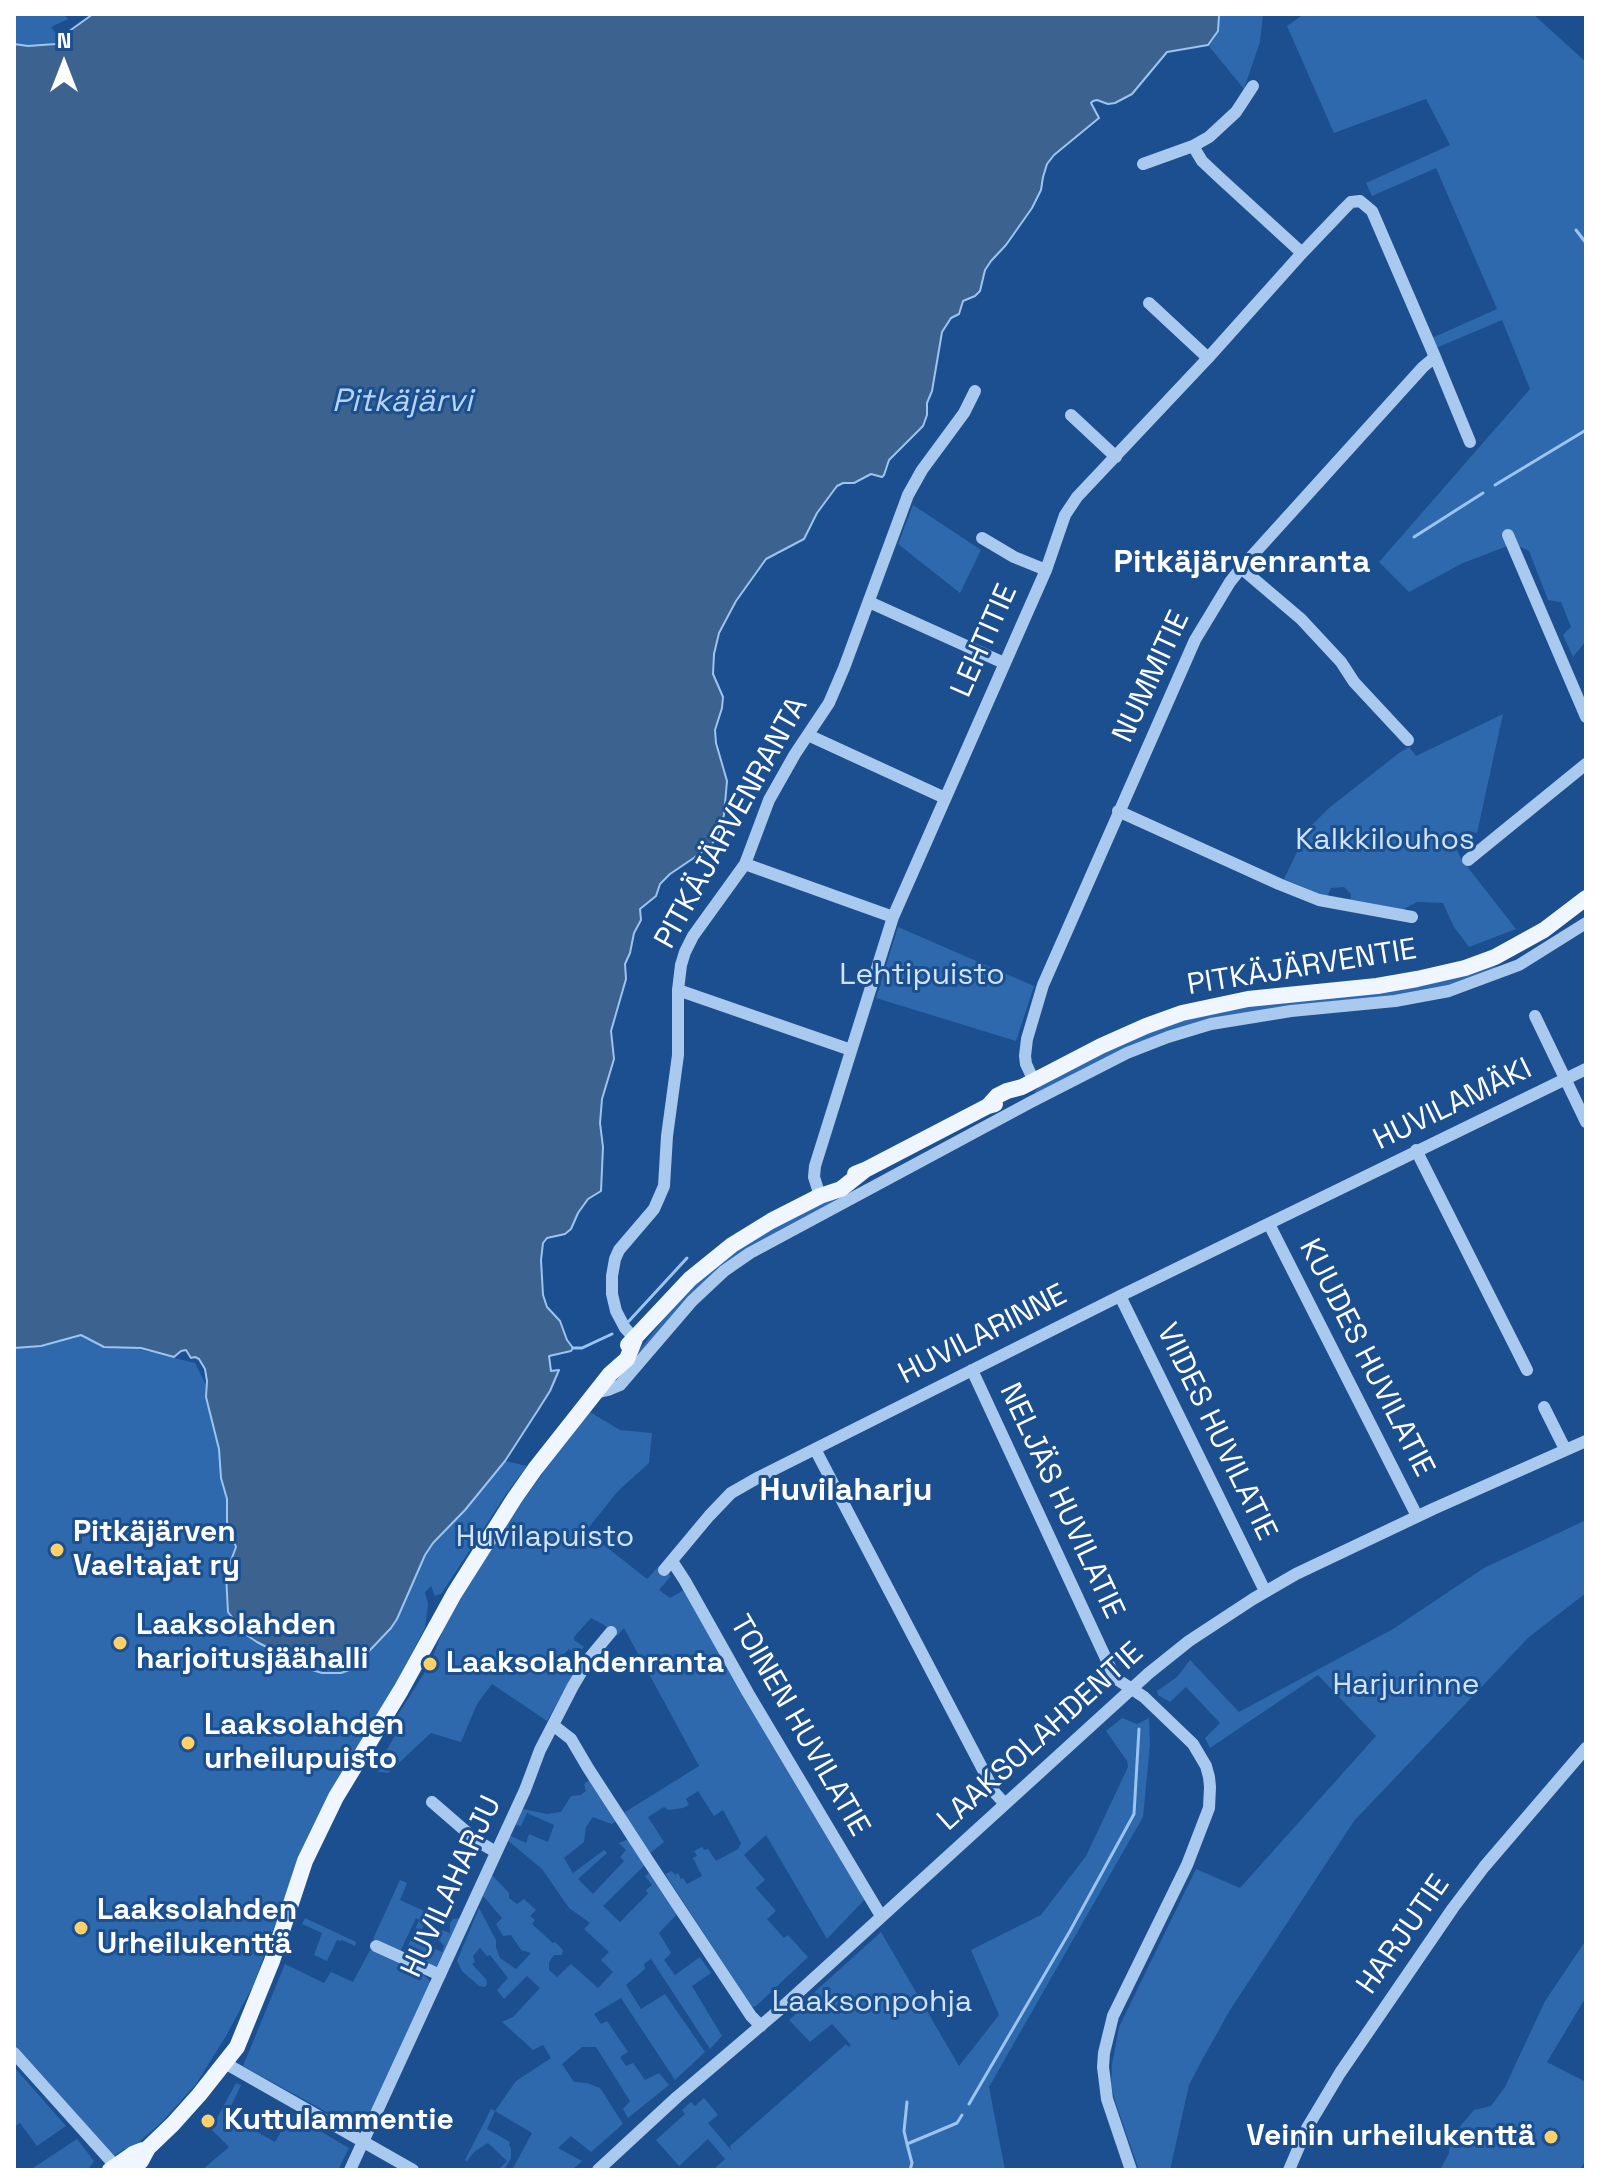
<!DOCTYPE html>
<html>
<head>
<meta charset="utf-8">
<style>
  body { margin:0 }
  #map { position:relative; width:1600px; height:2184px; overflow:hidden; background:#1b4f8f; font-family:"Space Grotesk",sans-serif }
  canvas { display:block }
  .frame { position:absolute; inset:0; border:16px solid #fff; pointer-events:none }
  .north { position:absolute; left:24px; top:24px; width:80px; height:80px; -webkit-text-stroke:6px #1b4f8f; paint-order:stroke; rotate:0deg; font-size:22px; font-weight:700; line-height:32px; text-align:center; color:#fff }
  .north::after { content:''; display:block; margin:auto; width:28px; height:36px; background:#fff; clip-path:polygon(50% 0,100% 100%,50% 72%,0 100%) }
</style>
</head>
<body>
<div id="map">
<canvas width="1600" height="2184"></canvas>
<div class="frame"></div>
<div class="north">N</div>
</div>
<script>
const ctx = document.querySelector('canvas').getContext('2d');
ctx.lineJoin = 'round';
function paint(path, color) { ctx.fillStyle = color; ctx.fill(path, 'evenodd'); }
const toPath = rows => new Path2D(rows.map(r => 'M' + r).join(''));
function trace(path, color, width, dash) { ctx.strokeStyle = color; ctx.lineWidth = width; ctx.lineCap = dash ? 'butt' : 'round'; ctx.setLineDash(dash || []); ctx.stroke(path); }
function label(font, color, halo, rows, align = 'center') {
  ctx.font = font + ' "Space Grotesk",sans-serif'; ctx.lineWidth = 6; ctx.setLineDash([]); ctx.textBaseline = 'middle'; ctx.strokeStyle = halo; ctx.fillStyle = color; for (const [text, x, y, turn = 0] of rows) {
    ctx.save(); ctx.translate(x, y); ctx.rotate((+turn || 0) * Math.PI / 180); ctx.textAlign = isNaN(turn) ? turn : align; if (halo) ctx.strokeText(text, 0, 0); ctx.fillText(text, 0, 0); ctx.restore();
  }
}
paint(toPath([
  [14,14,40,16,44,14,64,14,68,19,51,27,61,40,56,44,28,46,14,44],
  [1218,14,1263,14,1260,42,1244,89,1208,45,1214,39],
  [1304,14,1533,14,1586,62,1586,641,1573,657,1563,635,1571,627,1561,602,1548,600,1529,551,1516,545,1510,545,1463,563,1409,592,1379,562,1530,389,1502,320,1436,348,1432,338,1497,309,1436,168,1372,196,1366,183,1450,145,1426,99,1334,133,1287,26],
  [913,505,981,550,960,593,898,544],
  [1503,714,1477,833,1469,831,1453,843,1462,860,1516,929,1469,947,1454,927,1443,903,1417,902,1404,909,1403,912,1350,902,1351,894,1344,887,1331,888,1327,897,1284,879,1308,829,1329,808,1399,753,1409,747,1416,756],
  [898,927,1034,986,1016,1041,876,998],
  [1494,963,1497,970,1427,993,1239,1014,1039,1094,1034,1092,1040,1086,1096,1057,1143,1035,1206,1012],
  [846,1190,850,1197,744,1254,637,1361,633,1358,676,1303,707,1273,732,1252,763,1233],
  [14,1312,134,1348,195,1363,206,1385,206,1397,219,1449,221,1478,227,1499,227,1522,236,1547,228,1612,245,1634,309,1669,322,1673,341,1673,352,1669,391,1628,397,1619,425,1555,433,1543,465,1510,505,1461,527,1466,506,1494,442,1593,435,1596,431,1586,425,1592,428,1604,425,1628,391,1692,297,1863,254,1984,226,2036,196,2084,162,2122,131,2149,124,2149,109,2160,14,2053],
  [590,1412,620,1430,652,1433,649,1463,618,1491,586,1531,647,1579,659,1566,664,1570,671,1576,659,1590,670,1598,689,1587,865,1899,827,1939,766,1835,744,1855,765,1880,756,1888,776,1911,767,1919,784,1938,788,1935,808,1957,756,2006,752,2007,665,1874,672,1871,675,1875,678,1873,681,1879,683,1878,687,1884,702,1876,693,1858,697,1856,694,1851,702,1847,704,1850,708,1849,716,1861,738,1849,741,1843,723,1810,714,1816,698,1791,686,1799,689,1805,683,1808,668,1810,664,1807,648,1817,664,1842,648,1855,622,1814,699,1766,624,1628,617,1636,604,1625,591,1618,574,1637,574,1640,584,1647,577,1655,569,1649,558,1660,573,1675,547,1721,492,1684,477,1704,461,1742,431,1733,388,1773,374,1771,402,1724,394,1721,430,1664,442,1632,460,1600,509,1520,567,1439],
  [1586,1520,1586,1593,1529,1637,1354,1821,1230,2010,1201,2062,1189,2085,1170,2170,1139,2170,1115,2101,1111,2085,1112,2064,1119,2027,1196,1869,1240,1888,1376,1736,1318,1675,1210,1748,1205,1738,1220,1723,1186,1687,1170,1702,1158,1695,1157,1691,1177,1677,1190,1660,1239,1712,1393,1629,1484,1568],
  [1122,1718,1137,1724,1149,1718,1150,1745,1143,1817,989,2087,1005,2170,713,2170,725,2159,708,2139,679,2166,656,2140,685,2114,682,2110,691,2102,695,2106,704,2098,718,2115,708,2123,732,2151,730,2146,846,2044,849,2047,851,2045,832,2024,810,2042,789,2020,810,2001,808,1998,881,1932,959,2066,999,2015,971,1950,1041,1915,1086,1856,1128,1767,1127,1761,1106,1731],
  [591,1779,618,1821,611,1824,593,1817,586,1827,584,1842,564,1858,573,1873,604,1850,607,1853,578,1879,593,1894,624,1861,620,1857,626,1850,619,1843,629,1839,645,1865,603,1906,620,1922,648,1894,646,1890,652,1885,645,1876,649,1873,677,1914,659,1933,671,1953,664,1960,675,1975,700,1957,711,1973,692,1986,722,2036,710,2049,651,1959,644,1964,645,1969,626,1985,641,2009,665,1994,705,2052,675,2080,621,1998,594,2014,601,2024,607,2021,628,2052,620,2057,626,2066,633,2063,645,2080,659,2073,669,2085,628,2118,623,2109,630,2101,596,2047,582,2047,562,2064,574,2082,587,2083,600,2088,623,2124,591,2152,571,2136,558,2148,582,2161,572,2170,512,2170,532,2133,495,2111,487,2129,510,2142,509,2145,511,2149,511,2158,504,2170,498,2170,507,2161,488,2143,474,2152,467,2161,465,2160,491,2109,495,2111,516,2081,551,2058,543,2045,533,2050,502,2022,513,2017,540,1988,527,1976,504,1999,497,1990,508,1978,490,1955,487,1956,480,1948,473,1956,475,1962,472,1964,486,1979,487,1984,485,1987,479,1986,462,1971,457,1961,479,1908,496,1940,496,1947,500,1958,516,1969,531,1953,521,1950,511,1935,503,1936,496,1924,502,1918,483,1896,492,1875,509,1893,509,1898,517,1904,524,1899,536,1910,530,1916,535,1920,532,1924,553,1943,555,1942,563,1950,562,1955,554,1955,549,1962,549,1970,557,1977,571,1964,598,1988,613,1972,601,1960,609,1952,584,1929,590,1923,569,1908,542,1869,506,1839,509,1835,526,1843,529,1834,548,1842,554,1825,527,1813,521,1826,514,1825,523,1809,547,1814,561,1812,571,1796,581,1795,586,1791,584,1784],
  [400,1880,407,1883,400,1900,426,1912,422,1920,425,1922,417,1941,442,1952,444,1946,438,1939,442,1930,450,1933,450,1923,453,1919,462,1918,440,1965,436,1968,405,1953,419,1920,416,1918,400,1952,373,1939],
  [305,1918,356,1942,355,1946,342,1940,341,1941,337,1940,327,1961,314,1955,322,1933,302,1924],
  [1586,1940,1586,1997,1547,2062,1586,2082,1586,2159,1580,2170,1440,2170,1449,2153,1450,2138,1474,2110,1491,2106,1505,2087,1545,2001],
  [370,1950,421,1973,429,1980,430,1984,366,2124,352,2126,243,2066,285,1964,324,1983,331,1972,353,1982],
  [14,2067,66,2126,37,2146,20,2123,14,2127],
  [236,2083,241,2085,227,2115,275,2142,291,2114,349,2148,338,2170,202,2170,229,2147,211,2129],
  [77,2139,94,2161,88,2170,30,2170]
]), '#2e69ad');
const water = toPath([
  [93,14,1218,14,1219,16,1218,31,1208,45,1167,52,1132,94,1115,103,1108,104,1097,100,1093,101,1091,103,1099,118,1054,155,1047,164,1043,177,1041,190,1032,208,1006,245,991,261,985,270,980,291,975,296,963,301,959,314,951,318,942,332,932,391,927,403,927,415,923,426,889,460,884,475,882,477,871,474,854,483,843,483,837,486,817,513,804,539,766,559,736,601,719,633,714,654,713,674,723,697,722,708,715,730,716,743,727,781,724,815,718,835,710,847,670,874,660,884,656,896,640,909,641,920,634,933,630,953,625,964,626,979,611,1031,614,1059,602,1099,600,1123,603,1147,601,1191,588,1199,578,1213,571,1229,565,1234,547,1238,543,1243,541,1260,543,1295,547,1307,560,1321,567,1340,573,1348,571,1351,549,1356,551,1371,559,1370,550,1391,538,1410,505,1461,465,1510,433,1543,425,1555,397,1619,391,1628,352,1669,341,1673,322,1673,309,1669,257,1642,245,1634,228,1612,226,1574,236,1547,227,1522,227,1499,221,1478,219,1449,206,1397,207,1381,205,1369,199,1359,195,1357,191,1358,186,1350,181,1351,174,1357,141,1348,104,1347,81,1335,41,1346,14,1348,14,44,28,46,56,44,61,40,68,39,68,32,93,14]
]);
paint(water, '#3c6290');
trace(water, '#9cc4f0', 2);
trace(toPath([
  [1576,230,1586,243],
  [1495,485,1586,430],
  [1414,537,1483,493],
  [629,1321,687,1258],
  [573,1348,582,1348,612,1334],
  [907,2102,904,2131,907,2144],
  [969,2104,1070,1931,1134,1814,1139,1729],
  [910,2170,912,2163,907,2144,957,2123,962,2115]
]), '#9cc4f0', 3);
trace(toPath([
  [1193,146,1202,161,1219,177,1302,253],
  [1143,164,1193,146,1209,137,1236,112,1253,86],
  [1149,303,1208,358],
  [1435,357,1470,442],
  [1071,415,1116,457],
  [1508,535,1586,717],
  [982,538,1014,557,1046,570],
  [1241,568,1301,619,1341,662,1354,682,1408,740],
  [869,602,1004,663],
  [808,735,945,798],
  [1118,811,1279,884,1319,900,1412,917],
  [1468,860,1586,764],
  [745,864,893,917],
  [678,990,851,1050],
  [1535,1016,1586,1122],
  [1416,1150,1527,1370],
  [820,1196,814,1177,815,1166,893,917,1046,570,1065,515,1077,497,1208,358,1302,253,1344,209,1351,202,1360,201,1372,211,1435,357,1423,367,1241,568,1230,582,1195,640,1043,985,1027,1039,1025,1056,1026,1064,1034,1081],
  [1269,1224,1417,1516],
  [1120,1296,1265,1591],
  [635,1339,625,1328,616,1311,612,1294,612,1276,615,1259,619,1250,654,1209,664,1186,667,1136,678,1055,678,990,681,965,685,952,693,936,745,864,769,800,795,754,829,703,844,668,908,495,922,470,964,413,975,391],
  [972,1370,1115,1678,1144,1697,1193,1744,1206,1766,1209,1777,1210,1787,1209,1808,1187,1865,1113,2016,1104,2053,1103,2067,1107,2099,1131,2170],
  [595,1393,608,1390,620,1385,692,1301,724,1271,750,1253,1031,1102,1127,1053,1168,1037,1211,1024,1291,1011,1395,1001,1449,991,1519,965,1586,923],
  [1544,1407,1565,1449],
  [815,1449,980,1764,995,1793,1005,1804],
  [672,1561,685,1581,748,1693,881,1916],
  [664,1570,709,1516,731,1493,759,1477,1120,1296,1586,1069],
  [553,1725,571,1739,588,1768,647,1859,751,2016,761,2026],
  [432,1802,477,1841,496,1852],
  [376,1946,440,1975],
  [14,2053,119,2170],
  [223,2062,413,2170],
  [350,2170,525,1790,540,1750,573,1686,591,1656,611,1632],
  [598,2170,677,2097,778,2011,1149,1673,1189,1641,1253,1599,1296,1574,1433,1509,1586,1441],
  [1289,2170,1307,2128,1340,2073,1453,1908,1484,1867,1586,1748]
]), '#a9c9ee', 12);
trace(toPath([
  [988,1106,997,1096,1007,1091,1022,1087,1101,1046,1146,1026,1182,1013,1248,999,1377,986,1417,979,1465,968,1495,957,1544,930,1586,898],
  [855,1174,865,1170,988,1106,995,1104],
  [628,1345,690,1279,732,1245,771,1221,820,1196,841,1189,865,1170],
  [110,2170,133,2154,143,2150],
  [130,2170,141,2161,148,2148,173,2124,199,2095,237,2047,272,1961,305,1861,336,1797,401,1690,454,1594,514,1499,535,1469,610,1374,627,1359,635,1339]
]), '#f0f6ff', 16);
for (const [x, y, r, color] of [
  [57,1550,8,"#ffd166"],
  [120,1643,8,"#ffd166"],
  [430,1664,8,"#ffd166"],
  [188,1743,8,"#ffd166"],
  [81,1928,8,"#ffd166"],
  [208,2121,8,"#ffd166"],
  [1551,2137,8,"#ffd166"]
]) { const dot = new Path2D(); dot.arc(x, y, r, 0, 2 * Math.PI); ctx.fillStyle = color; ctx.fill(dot); trace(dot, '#1b4f8f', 3); }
label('30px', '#fff', '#1b4f8f', [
  ["LEHTITIE",985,641,-66],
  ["NUMMITIE",1152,677,-65],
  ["PITKÄJÄRVENRANTA",732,823,-61],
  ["PITKÄJÄRVENTIE",1302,968,-9],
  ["HUVILAMÄKI",1453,1105,-26],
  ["HUVILARINNE",983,1335,-27],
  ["KUUDES HUVILATIE",1366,1358,63],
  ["VIIDES HUVILATIE",1216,1432,64],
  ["NELJÄS HUVILATIE",1061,1501,65],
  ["TOINEN HUVILATIE",799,1726,60],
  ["LAAKSOLAHDENTIE",1041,1737,-42],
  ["HUVILAHARJU",452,1887,-65],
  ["HARJUTIE",1404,1935,-55]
]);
label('30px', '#cfe3fa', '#1b4f8f', [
  ["Kalkkilouhos",1385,841],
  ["Lehtipuisto",922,976],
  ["Huvilapuisto",545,1538],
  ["Harjurinne",1406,1686],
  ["Laaksonpohja",872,2003]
]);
label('bold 30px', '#fff', '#1b4f8f', [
  ["Pitkäjärven",73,1533],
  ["Vaeltajat ry",73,1567],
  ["Laaksolahden",136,1626],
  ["harjoitusjäähalli",136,1660],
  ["Laaksolahdenranta",446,1664],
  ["Laaksolahden",204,1726],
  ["urheilupuisto",204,1760],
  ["Laaksolahden",97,1911],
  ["Urheilukenttä",97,1945],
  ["Kuttulammentie",224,2121],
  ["Veinin urheilukenttä",1535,2137,"right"]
], 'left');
label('italic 32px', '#b5d3f5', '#1b4f8f', [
  ["Pitkäjärvi",402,402]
]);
label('bold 32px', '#fff', '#1b4f8f', [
  ["Pitkäjärvenranta",1242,563],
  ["Huvilaharju",846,1491]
]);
</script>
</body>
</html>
